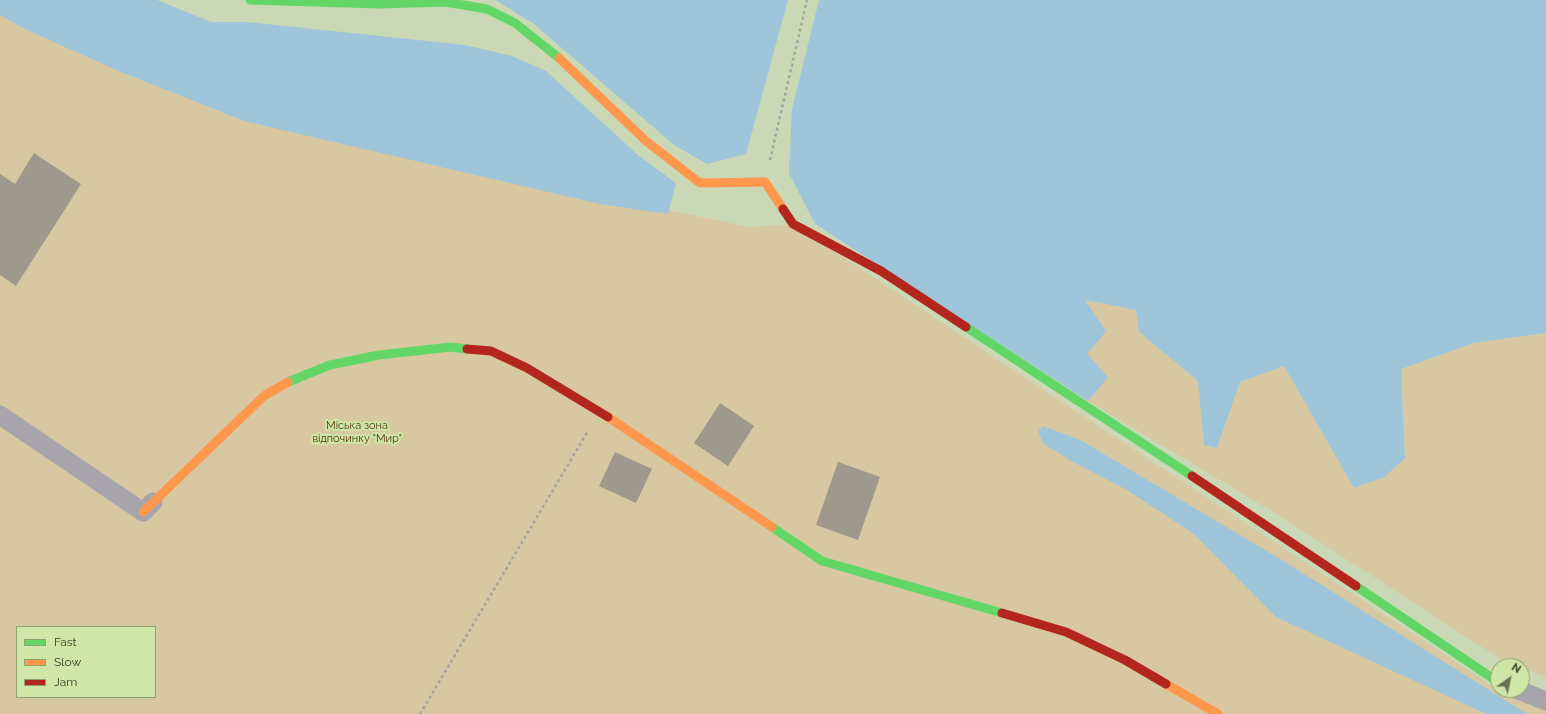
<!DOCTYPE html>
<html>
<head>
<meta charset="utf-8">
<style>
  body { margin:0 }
  #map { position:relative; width:1546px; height:714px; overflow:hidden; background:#cad8b5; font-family:Raleway,sans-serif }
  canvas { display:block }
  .legend { position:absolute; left:16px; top:626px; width:140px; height:72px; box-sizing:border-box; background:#cee7a6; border:1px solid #8fa271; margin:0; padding:5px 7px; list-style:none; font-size:12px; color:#313b21 }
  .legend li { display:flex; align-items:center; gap:8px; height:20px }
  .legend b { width:20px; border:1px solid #8fa271 }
  .north { position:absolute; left:1490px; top:658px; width:40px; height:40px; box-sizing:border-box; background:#cee7a6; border:1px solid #8fa271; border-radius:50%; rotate:33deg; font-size:11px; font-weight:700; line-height:16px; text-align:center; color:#313b21 }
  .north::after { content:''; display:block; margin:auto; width:14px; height:18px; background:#677255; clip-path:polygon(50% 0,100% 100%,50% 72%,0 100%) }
</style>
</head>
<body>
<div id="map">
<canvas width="1546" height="714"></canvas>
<ul class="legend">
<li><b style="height:5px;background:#63d668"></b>Fast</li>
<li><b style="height:5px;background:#ff974d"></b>Slow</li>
<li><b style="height:5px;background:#b3261e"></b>Jam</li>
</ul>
<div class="north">N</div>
</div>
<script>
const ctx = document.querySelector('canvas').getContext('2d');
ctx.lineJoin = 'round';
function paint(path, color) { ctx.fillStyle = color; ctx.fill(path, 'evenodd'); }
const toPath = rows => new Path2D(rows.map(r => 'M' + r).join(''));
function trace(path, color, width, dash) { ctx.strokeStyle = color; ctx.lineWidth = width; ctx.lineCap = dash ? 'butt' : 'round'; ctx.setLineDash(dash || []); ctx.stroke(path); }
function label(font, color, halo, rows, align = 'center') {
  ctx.font = font + ' Raleway,sans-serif'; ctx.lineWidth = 4; ctx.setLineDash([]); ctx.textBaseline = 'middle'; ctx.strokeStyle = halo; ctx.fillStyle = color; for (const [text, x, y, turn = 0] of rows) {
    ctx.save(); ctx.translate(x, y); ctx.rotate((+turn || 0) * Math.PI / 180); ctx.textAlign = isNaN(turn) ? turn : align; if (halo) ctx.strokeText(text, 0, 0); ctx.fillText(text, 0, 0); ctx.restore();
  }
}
paint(toPath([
  [0,6,244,121,749,227,793,224,1498,690,1522,690,1546,703,1546,714,0,714],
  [17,627,155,627,155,697,17,697],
  [1084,300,1136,310,1139,332,1198,381,1204,445,1217,448,1240,382,1284,366,1354,488,1405,458,1401,369,1474,343,1546,333,1546,677,1522,668,1522,666,1517,666,1502,660,1275,513,1088,401]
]), '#d7c8a2');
paint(toPath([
  [0,0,157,0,211,22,247,22,465,45,512,56,546,71,639,156,676,183,668,214,600,204,244,121,116,70,25,29,0,15],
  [495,0,788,0,746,154,707,164,674,145,533,23],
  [819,0,1546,0,1546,333,1474,343,1401,369,1405,458,1384,477,1354,488,1284,366,1240,382,1217,448,1204,445,1198,381,1139,332,1136,310,1085,300,1106,331,1087,354,1108,377,1088,401,815,224,789,173,792,109],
  [1043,426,1080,440,1129,469,1285,562,1527,714,1486,714,1276,617,1194,534,1127,490,1071,461,1043,443,1038,431]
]), '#9ec5d9');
paint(toPath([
  [34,153,81,184,16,286,0,275,0,174,15,184],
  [720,403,754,426,728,466,694,443],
  [615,452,652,469,636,503,599,486],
  [838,462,880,477,858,540,816,525]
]), '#9f988c');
trace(toPath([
  [770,160,807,0],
  [420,714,588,431]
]), '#a4a5a1', 2.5, [3, 3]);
trace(toPath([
  [0,415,143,512,153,502],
  [1518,690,1546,701]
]), '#a7a4ab', 19);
trace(toPath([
  [250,0,379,4,445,2,487,9,515,23,559,58],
  [966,327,1192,476],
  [288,382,330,365,379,355,451,347,467,349],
  [772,527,822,561,1002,613],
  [1356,586,1498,682]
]), '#63d668', 9);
trace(toPath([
  [559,58,646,141,700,183,765,182,783,209],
  [608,417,772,527],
  [143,512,264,396,288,382],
  [1166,684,1218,714]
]), '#ff974d', 9);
trace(toPath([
  [783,209,793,224,881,271,966,327],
  [467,349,491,351,527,368,608,417],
  [1192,476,1356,586],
  [1002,613,1066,632,1125,660,1166,684]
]), '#b3261e', 9);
label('11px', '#543511', '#cee7a6', [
  ["Міська зона",357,426],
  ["відпочинку \"Мир\"",357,439]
]);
</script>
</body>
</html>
